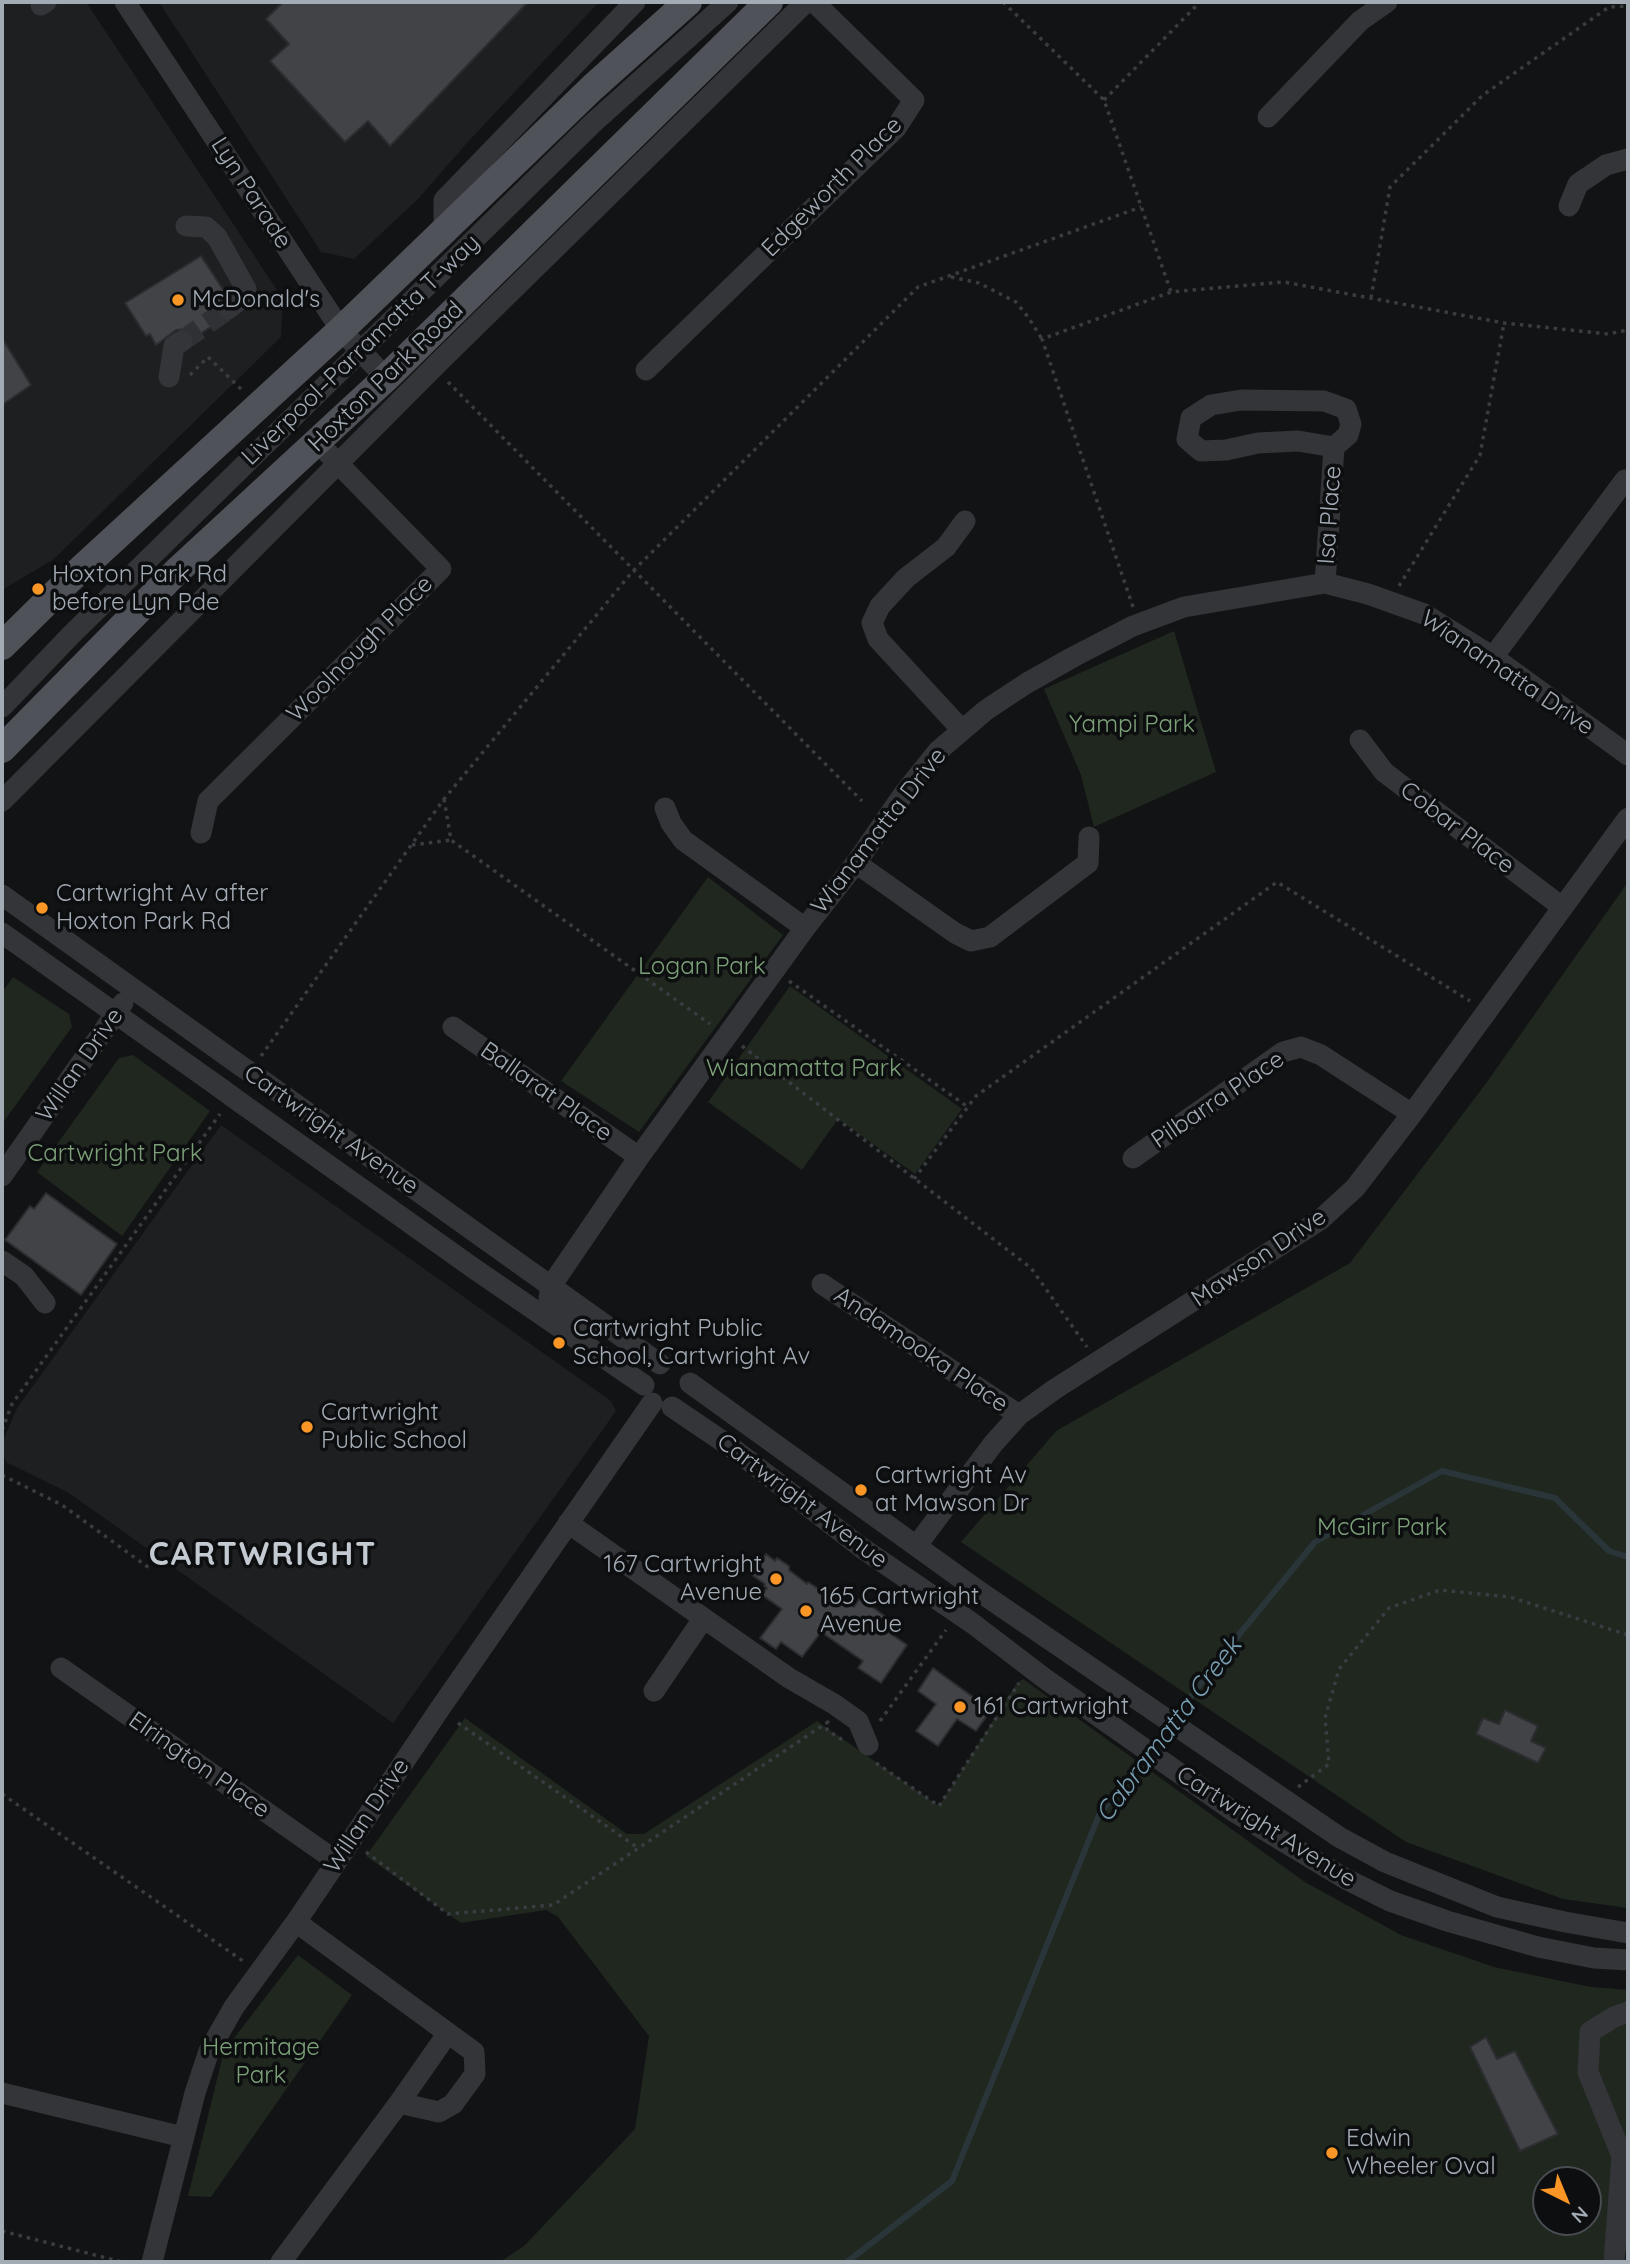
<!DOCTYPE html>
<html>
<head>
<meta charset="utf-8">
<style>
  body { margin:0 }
  #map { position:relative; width:1630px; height:2264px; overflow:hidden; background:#121314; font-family:Quicksand,sans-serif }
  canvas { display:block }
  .frame { position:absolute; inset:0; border:4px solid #a3abb5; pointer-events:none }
  .north { position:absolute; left:1532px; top:2166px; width:70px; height:70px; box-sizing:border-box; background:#0d0e0f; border:2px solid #494d51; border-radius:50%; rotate:137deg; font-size:19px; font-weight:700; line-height:28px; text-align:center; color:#a3abb5 }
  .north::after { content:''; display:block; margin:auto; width:24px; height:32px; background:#fa9625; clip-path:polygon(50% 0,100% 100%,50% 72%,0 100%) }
</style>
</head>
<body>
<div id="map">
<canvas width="1630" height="2264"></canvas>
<div class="frame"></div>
<div class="north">N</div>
</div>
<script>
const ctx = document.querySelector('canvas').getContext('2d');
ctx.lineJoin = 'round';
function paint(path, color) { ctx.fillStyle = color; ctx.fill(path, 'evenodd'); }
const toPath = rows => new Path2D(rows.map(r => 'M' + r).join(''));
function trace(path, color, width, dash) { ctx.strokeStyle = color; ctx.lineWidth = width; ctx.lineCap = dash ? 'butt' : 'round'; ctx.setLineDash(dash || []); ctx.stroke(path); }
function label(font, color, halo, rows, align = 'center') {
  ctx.font = font + ' Quicksand,sans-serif'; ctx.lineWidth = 7; ctx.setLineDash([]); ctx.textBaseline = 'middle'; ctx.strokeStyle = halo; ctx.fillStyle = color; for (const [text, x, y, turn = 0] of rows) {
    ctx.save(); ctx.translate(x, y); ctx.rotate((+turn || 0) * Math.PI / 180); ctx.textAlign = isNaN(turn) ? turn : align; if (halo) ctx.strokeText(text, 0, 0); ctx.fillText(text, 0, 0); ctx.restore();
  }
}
paint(toPath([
  [2,2,86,2,283,299,281,337,54,559,2,590],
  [159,2,599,2,466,144,419,198,354,259,321,252],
  [221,1125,611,1401,616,1411,393,1723,69,1493,6,1462,2,1451,2,1443,17,1408]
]), '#1e1f21');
paint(toPath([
  [1174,631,1216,772,1094,827,1081,775,1044,689],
  [708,877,783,935,639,1132,561,1081],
  [1628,882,1628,1908,1563,1899,1406,1842,961,1542,1056,1431,1350,1263,1484,1086],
  [13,977,69,1014,72,1027,2,1124,2,992],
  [790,986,962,1109,915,1174,838,1119,802,1170,708,1102],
  [133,1055,210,1111,122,1236,37,1172,119,1058],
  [1023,1679,1305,1882,1401,1935,1494,1967,1591,1987,1628,1990,1628,2249,1620,2262,500,2262,524,2246,635,2129,649,2036,558,1917,546,1910,461,1923,366,1856,465,1718,627,1834,644,1834,817,1721,939,1806,1017,1683],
  [1546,2180,1588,2180,1588,2222,1546,2222],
  [298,1955,352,1995,211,2197,188,2196,224,2051]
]), '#1f271f');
trace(toPath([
  [847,2262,952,2181,1099,1815,1233,1642,1315,1542,1442,1471,1555,1498,1609,1551,1628,1557]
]), '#2a353a', 6);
const building = toPath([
  [283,2,528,2,390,146,368,121,345,142,270,61,289,44,266,19,283,2],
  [201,256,226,294,216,305,215,312,221,320,194,338,188,329,176,330,156,345,150,334,146,336,125,303,201,256],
  [2,338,31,385,2,405,2,338],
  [46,1193,117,1244,81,1295,5,1240,30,1206,34,1209,46,1193],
  [766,1554,775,1561,777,1558,789,1566,789,1570,807,1584,808,1582,820,1590,824,1584,854,1607,860,1598,897,1625,891,1634,907,1645,881,1683,858,1668,863,1661,821,1632,802,1657,781,1642,776,1649,760,1638,782,1609,762,1595,767,1588,764,1586,765,1584,752,1575,766,1554],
  [933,1668,991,1710,976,1731,957,1719,938,1746,916,1731,936,1704,918,1691,933,1668],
  [1505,1710,1538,1726,1531,1741,1546,1748,1538,1763,1476,1734,1483,1718,1499,1724,1505,1710],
  [1486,2037,1497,2059,1515,2051,1558,2134,1520,2151,1470,2047,1486,2037]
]);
paint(building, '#414347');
trace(building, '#2c2d30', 2);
trace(toPath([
  [182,341,228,309]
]), '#2f3134', 21, [21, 10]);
trace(toPath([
  [1003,2,1104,100,1171,292],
  [1104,100,1200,2],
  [951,277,979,283,1016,302,1028,317,1042,339],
  [1371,298,1390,187,1483,95,1609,7,1628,6],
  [190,375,208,357,242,390],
  [448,382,862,801],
  [1399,586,1480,455,1504,323],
  [1133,607,1042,339,1171,292,1284,282,1504,323,1608,334,1628,330],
  [444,799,451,840,710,1024],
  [412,845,451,840],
  [789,981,968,1107],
  [742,1046,1031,1268,1087,1347],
  [261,1056,444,799,633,571,918,287,1141,207],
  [914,1179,976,1096,1277,882,1470,1001],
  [2,1430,12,1404,220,1114],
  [2,1475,62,1505,152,1570],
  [880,1721,946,1630],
  [458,1723,638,1848],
  [876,1763,939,1806,1019,1683],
  [1298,1787,1329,1764,1325,1718,1339,1669,1389,1608,1440,1590,1510,1597,1628,1635],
  [2,1794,243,1961],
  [366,1852,448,1914,553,1905,828,1722,827,1730,844,1741],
  [2,2231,122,2262]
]), '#393c40', 3.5, [3.5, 5]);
trace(toPath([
  [125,2,341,330,386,378],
  [41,5,46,2],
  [1268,117,1360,21,1387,2],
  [1569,206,1578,184,1606,165,1628,159],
  [186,226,206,227,217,237,246,289,242,298,228,309],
  [444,229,444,200,635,2],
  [646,370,896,128,914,100,814,2],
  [169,377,174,346,182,341],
  [1325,583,1334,447,1348,435,1351,424,1346,409,1324,401,1241,400,1211,405,1191,418,1187,439,1201,451,1226,450,1258,443,1298,441,1334,447],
  [1493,657,1625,480],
  [2,707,71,635,593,123,728,2],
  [961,729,878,639,872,623,880,606,906,578,946,547,965,521],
  [1360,740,1384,772,1562,907],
  [2,801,437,364,806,2],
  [665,808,671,823,683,840,805,928],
  [201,833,208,801,441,569,318,443],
  [856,863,955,933,971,941,990,937,1088,863,1089,837],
  [2,895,241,1066],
  [2,933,219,1087],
  [453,1027,639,1157],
  [259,1078,660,1364],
  [241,1103,476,1270,644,1385],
  [1133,1158,1283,1052,1301,1047,1321,1055,1412,1114],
  [2,1176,123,1003],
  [2,1261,24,1276,45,1303],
  [822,1284,1019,1415],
  [582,1341,578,1329,552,1303,549,1298,551,1286,639,1157,805,928,856,863,905,792,938,751,986,710,1027,683,1075,656,1133,626,1184,607,1325,583,1368,594,1424,614,1493,657,1628,755],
  [690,1383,980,1592,1339,1837,1385,1862,1497,1907,1565,1922,1628,1933],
  [672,1407,731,1447,862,1548,972,1623,1044,1678,1233,1811,1344,1878,1390,1901,1447,1921,1538,1947,1594,1958,1628,1960],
  [568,1523,789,1678,834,1704,858,1721,868,1745],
  [917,1545,993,1444,1019,1415,1055,1389,1320,1220,1355,1188,1412,1114,1628,818],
  [61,1668,336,1861],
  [654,1691,703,1619],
  [2,2093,183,2137],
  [399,2103,439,2112,453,2104,475,2074,474,2052,448,2033],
  [152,2262,195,2093,209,2051,234,2007,296,1922,441,1707,652,1403],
  [281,2262,399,2103,448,2033,296,1922],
  [1614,2262,1622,2156,1588,2072,1590,2032,1614,2017,1628,2012]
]), '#333539', 21);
trace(toPath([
  [2,646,67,582,341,330,593,87,688,2],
  [2,749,177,571,386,378,769,2]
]), '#4f5259', 28);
trace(toPath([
  [241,1066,259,1078],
  [219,1087,241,1103]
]), '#333539', 21);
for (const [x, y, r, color] of [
  [178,300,7,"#fa9625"],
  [38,589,7,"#fa9625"],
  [42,908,7,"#fa9625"],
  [559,1343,7,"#fa9625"],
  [307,1427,7,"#fa9625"],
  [861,1490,7,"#fa9625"],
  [776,1579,7,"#fa9625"],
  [806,1611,7,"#fa9625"],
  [960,1707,7,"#fa9625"],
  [1332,2153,7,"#fa9625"]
]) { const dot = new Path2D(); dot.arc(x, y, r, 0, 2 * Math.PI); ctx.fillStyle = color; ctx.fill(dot); trace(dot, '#0d0e0f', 2.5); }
label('24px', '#a3abb5', '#0d0e0f', [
  ["Edgeworth Place",832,187,-45],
  ["Lyn Parade",251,193,57],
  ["Liverpool–Parramatta T-way",361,350,-44],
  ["Hoxton Park Road",386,377,-44],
  ["Isa Place",1330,515,-86],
  ["Woolnough Place",360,649,-45],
  ["Wianamatta Drive",1507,673,34],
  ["Cobar Place",1457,828,37],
  ["Wianamatta Drive",879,831,-52],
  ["Willan Drive",80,1065,-55],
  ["Ballarat Place",546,1092,35],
  ["Pilbarra Place",1218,1100,-34],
  ["Cartwright Avenue",331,1130,35],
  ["Mawson Drive",1259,1258,-34],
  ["Andamooka Place",921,1350,34],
  ["Cartwright Avenue",802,1501,37],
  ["Elrington Place",199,1765,35],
  ["Willan Drive",367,1816,-56],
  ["Cartwright Avenue",1266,1827,32]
]);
label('24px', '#a3abb5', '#0d0e0f', [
  ["McDonald's",192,300],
  ["Hoxton Park Rd",52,575],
  ["before Lyn Pde",52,603],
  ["Cartwright Av after",56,894],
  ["Hoxton Park Rd",56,922],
  ["Cartwright Public",573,1329],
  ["School, Cartwright Av",573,1357],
  ["Cartwright",321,1413],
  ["Public School",321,1441],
  ["Cartwright Av",875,1476],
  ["at Mawson Dr",875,1504],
  ["167 Cartwright",762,1565,"right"],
  ["Avenue",762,1593,"right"],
  ["165 Cartwright",820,1597],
  ["Avenue",820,1625],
  ["161 Cartwright",974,1707],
  ["Edwin",1346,2139],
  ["Wheeler Oval",1346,2167]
], 'left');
label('24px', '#7ca179', '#0d0e0f', [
  ["Yampi Park",1132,725],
  ["Logan Park",702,967],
  ["Wianamatta Park",804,1069],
  ["Cartwright Park",115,1154],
  ["McGirr Park",1382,1528],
  ["Hermitage",261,2048],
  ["Park",261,2076]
]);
label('italic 26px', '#789fb3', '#0d0e0f', [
  ["Cabramatta Creek",1169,1730,-53]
]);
ctx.letterSpacing = '2px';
label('bold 32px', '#c4cad1', '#0d0e0f', [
  ["CARTWRIGHT",263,1555]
]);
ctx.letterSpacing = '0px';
</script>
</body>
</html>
